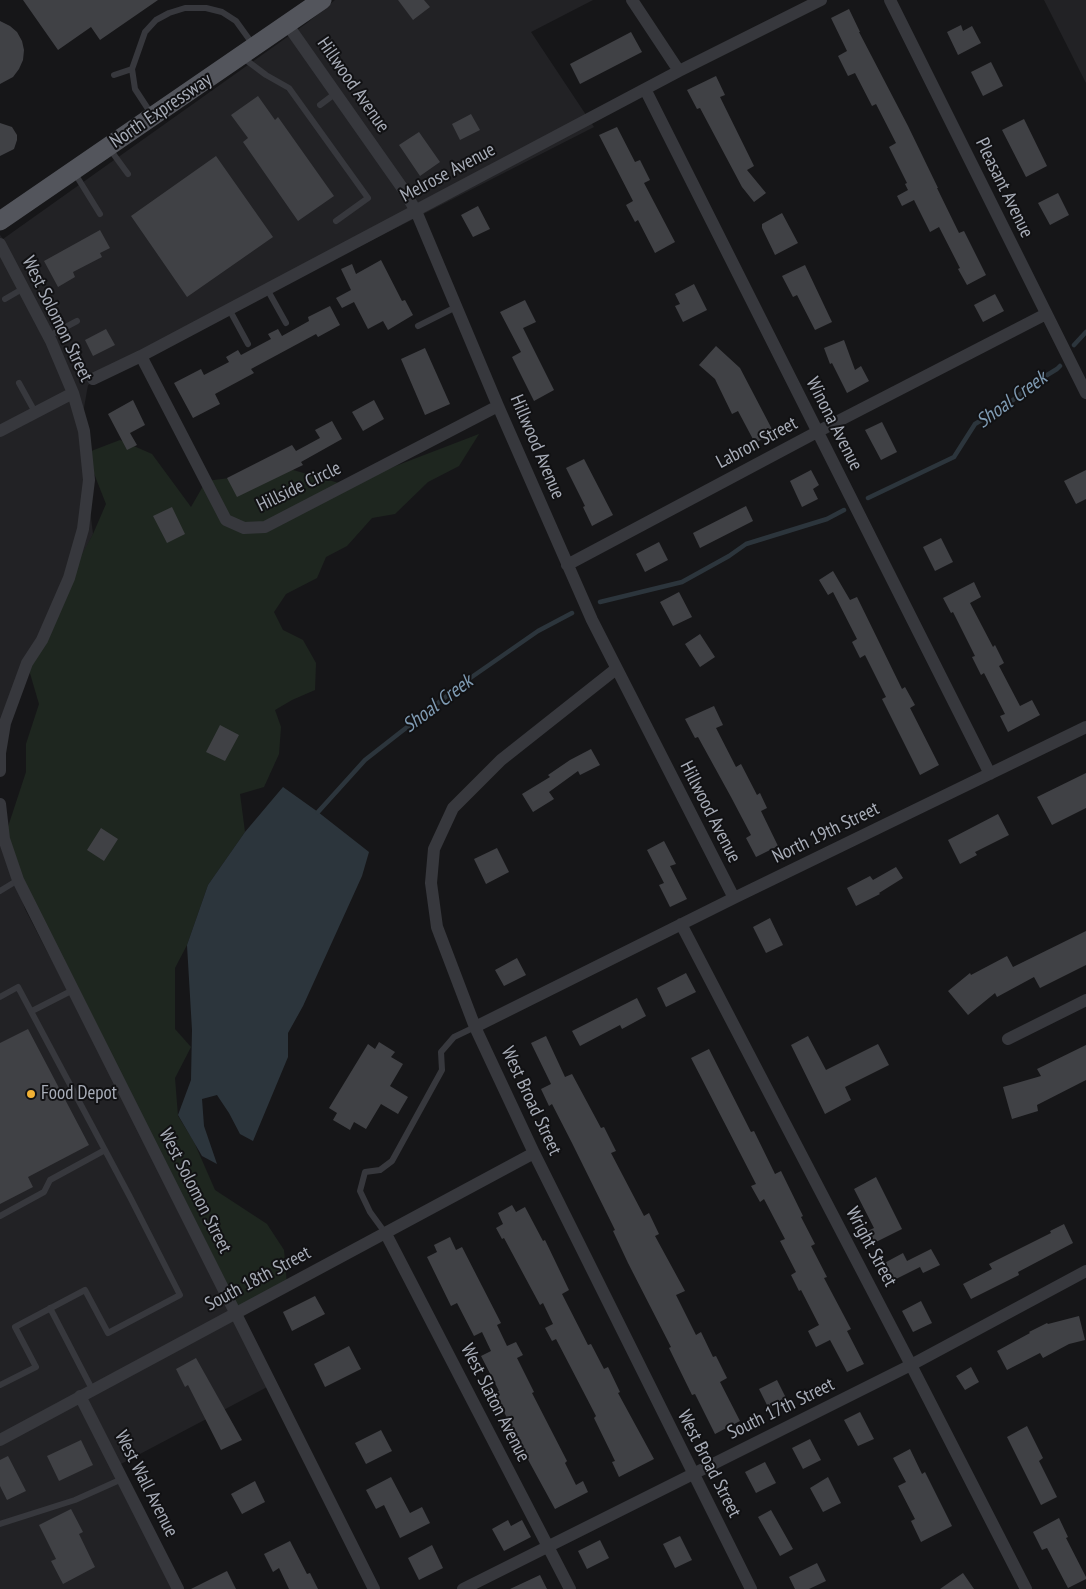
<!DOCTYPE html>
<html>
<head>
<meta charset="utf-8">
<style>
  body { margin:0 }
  canvas { display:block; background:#161618 }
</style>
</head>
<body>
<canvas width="1086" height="1589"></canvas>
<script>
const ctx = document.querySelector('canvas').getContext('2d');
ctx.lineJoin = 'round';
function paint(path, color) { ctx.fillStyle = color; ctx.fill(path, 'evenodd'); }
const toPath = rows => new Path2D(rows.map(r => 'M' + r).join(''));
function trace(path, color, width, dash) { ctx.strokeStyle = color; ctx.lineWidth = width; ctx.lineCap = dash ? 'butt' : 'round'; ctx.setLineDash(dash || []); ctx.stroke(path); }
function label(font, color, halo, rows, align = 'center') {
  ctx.font = font + ' "PT Sans Narrow",sans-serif'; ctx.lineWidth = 4; ctx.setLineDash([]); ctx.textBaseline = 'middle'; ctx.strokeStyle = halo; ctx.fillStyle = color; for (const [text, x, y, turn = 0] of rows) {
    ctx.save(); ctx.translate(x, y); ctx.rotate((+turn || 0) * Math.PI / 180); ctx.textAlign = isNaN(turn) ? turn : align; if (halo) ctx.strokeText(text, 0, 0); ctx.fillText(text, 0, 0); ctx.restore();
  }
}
paint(toPath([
  [335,0,593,0,531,32,594,127,88,385,80,430,93,534,0,724,0,235,3,239,307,23],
  [1044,0,1086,0,1086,83],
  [0,836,25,909,236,1314,269,1386,119,1465,180,1589,0,1589]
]), '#222225');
paint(toPath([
  [479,434,459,466,428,482,395,514,372,518,347,546,326,557,317,578,286,594,274,612,283,630,303,640,316,663,315,690,292,700,275,710,281,727,279,754,264,787,240,794,245,832,208,885,187,945,175,968,175,1029,191,1047,175,1078,178,1116,194,1142,215,1190,267,1224,284,1250,287,1285,235,1313,4,839,26,772,26,744,39,704,27,663,69,578,93,534,106,504,86,453,120,440,152,454,191,507,206,481,293,470,346,485]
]), '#1e261f');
paint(toPath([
  [283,787,318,812,369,852,362,876,303,1006,288,1033,288,1057,253,1141,240,1134,229,1113,217,1095,202,1099,204,1126,217,1164,202,1156,178,1115,191,1080,192,1030,187,945,208,885,245,832]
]), '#2c353c');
trace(toPath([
  [1074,345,1086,332],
  [868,498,954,457,975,424,1008,404,1034,383,1057,369,1060,366],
  [600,602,682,582,729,556,746,544,827,519,844,510],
  [318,812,365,760,466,681,538,631,572,613]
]), '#2c353c', 4.5);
paint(toPath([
  [23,0,158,0,100,40,91,27,58,50],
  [398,0,424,0,430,7,413,20],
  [849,9,860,32,859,32,908,126,938,188,937,188,959,233,964,231,986,275,967,285,958,269,960,268,939,227,930,232,914,200,902,206,897,196,908,190,905,184,907,183,889,147,896,143,876,104,872,106,855,73,848,76,838,56,847,51,831,18],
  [0,21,10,26,17,32,22,41,24,50,23,60,19,69,13,77,0,84],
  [961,25,963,31,972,26,981,43,958,55,947,32],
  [631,32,642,52,580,84,570,64],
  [991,62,1003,86,983,96,971,72],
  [716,76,725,95,720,97,754,166,747,170,766,193,754,202,742,187,700,108,697,109,687,90],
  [258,96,275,120,278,117,334,196,298,221,243,142,248,138,231,115],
  [471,114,480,130,460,140,452,124],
  [1024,119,1047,166,1026,177,1002,130],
  [0,123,12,127,17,135,17,140,14,149,0,156],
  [617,127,635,162,640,160,650,180,644,183,675,242,655,253,638,220,635,222,626,205,633,201,599,135],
  [419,132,440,162,420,176,399,145],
  [216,156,273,237,187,297,131,216],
  [1058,193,1069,215,1050,225,1038,203],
  [478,206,490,229,473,237,461,215],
  [782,213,798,243,775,255,762,228,762,224],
  [100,230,110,248,100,253,102,257,73,272,75,277,58,287,44,261],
  [381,260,402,301,405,300,413,315,388,330,383,321,368,329,354,302,342,308,336,298,351,290,341,269,352,264,356,274],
  [805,265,832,322,815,330,797,295,793,297,782,276],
  [694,284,707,310,683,322,675,306,680,304,675,294],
  [995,294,1004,311,983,322,974,305],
  [525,300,536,322,523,328,554,390,534,401,512,357,521,352,500,312],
  [330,306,340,325,318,337,316,334,251,369,254,373,215,394,220,404,193,418,174,383,201,369,204,375,229,362,226,357,238,350,241,355,271,339,268,334,278,329,282,336,309,321,308,317],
  [106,329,115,345,93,356,85,340],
  [844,340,855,370,861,366,869,381,847,393,832,363,830,364,824,348],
  [716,346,740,368,774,433,755,443,738,411,732,414,715,379,699,365],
  [425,348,450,404,425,415,401,359],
  [133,400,145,425,130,433,137,445,127,450,108,414],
  [374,400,384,419,363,431,352,412],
  [332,421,342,439,301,462,303,465,237,497,227,478,292,445,296,451,320,438,315,430],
  [882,422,897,452,881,460,865,430],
  [584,459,613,515,592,526,583,507,585,506,566,468],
  [811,470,819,485,813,489,818,499,802,507,790,481],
  [1086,470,1086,499,1076,504,1064,481],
  [746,506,753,521,700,548,693,533],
  [172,507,185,534,167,543,153,516],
  [941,538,953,562,935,571,923,547],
  [659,542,668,560,645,572,636,554],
  [833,571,850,600,857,597,902,689,905,687,915,705,910,708,939,765,920,775,882,699,886,697,865,655,860,658,852,642,857,639,833,592,828,595,819,580],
  [974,582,981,597,970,603,993,647,995,645,1004,663,999,666,1020,706,1032,700,1040,715,1008,732,1000,716,1005,714,984,673,981,675,972,657,975,656,953,612,951,613,943,598],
  [679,592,692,617,673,626,660,602],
  [700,634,715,657,700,667,685,644],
  [714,706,723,725,716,728,736,767,741,764,757,795,760,793,767,808,761,811,778,846,756,857,746,838,751,835,731,797,698,737,695,738,685,719],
  [220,725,239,735,225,761,206,752],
  [591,749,600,765,580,775,578,771,549,792,554,799,533,812,522,794,550,777,548,775,570,760],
  [1086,773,1086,808,1052,825,1037,797],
  [998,814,1009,835,975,852,977,855,960,864,948,840],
  [101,828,118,839,104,861,87,850],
  [664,841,676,864,670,866,687,899,670,907,659,885,664,883,647,850],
  [497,848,509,872,486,884,474,859],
  [896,867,903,878,879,893,880,894,856,906,847,888,870,876,873,880],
  [770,918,783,945,766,953,753,927],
  [1086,931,1086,965,1040,988,1034,977,997,997,995,993,968,1015,948,991,970,973,971,975,1007,956,1013,967],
  [517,958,526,975,504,986,495,970],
  [686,973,696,992,666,1007,657,988],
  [637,998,646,1016,622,1029,620,1025,580,1046,572,1031],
  [28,1029,89,1145,28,1177,33,1187,0,1204,0,1043],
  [546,1036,565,1077,572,1074,601,1128,604,1127,616,1151,611,1153,644,1216,649,1213,659,1234,655,1236,685,1291,676,1295,696,1335,701,1332,713,1357,716,1356,727,1378,720,1382,740,1421,715,1434,695,1394,692,1395,669,1348,671,1347,628,1263,613,1231,615,1230,572,1143,552,1104,549,1106,541,1089,551,1084,531,1043],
  [808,1036,826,1070,878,1044,889,1065,845,1087,851,1100,825,1114,791,1045],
  [379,1042,395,1052,391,1057,403,1064,390,1086,408,1097,398,1114,381,1104,366,1129,354,1122,350,1130,333,1120,337,1113,329,1108,368,1044,375,1049],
  [1086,1045,1086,1080,1037,1105,1038,1111,1012,1119,1003,1087,1041,1076,1037,1069],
  [709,1049,751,1132,754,1131,775,1174,781,1171,803,1216,801,1217,815,1244,811,1246,827,1277,824,1278,851,1329,847,1331,864,1364,847,1372,830,1340,816,1347,808,1331,819,1325,801,1290,799,1291,791,1275,796,1272,780,1241,785,1239,764,1199,760,1202,751,1186,756,1184,691,1058],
  [876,1177,902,1229,868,1246,861,1234,874,1228,854,1189],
  [512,1205,516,1212,525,1207,543,1241,545,1240,569,1290,562,1294,588,1345,591,1344,604,1369,608,1367,620,1392,618,1393,654,1459,619,1477,612,1462,615,1461,594,1418,596,1416,556,1339,552,1341,545,1328,553,1324,543,1303,540,1305,504,1238,502,1239,496,1228,503,1224,498,1213],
  [1064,1224,1073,1243,1018,1272,1019,1275,971,1299,963,1284,992,1269,989,1264,1051,1233,1050,1231],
  [450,1237,456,1250,462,1247,501,1323,497,1325,507,1346,516,1342,523,1355,517,1358,534,1392,532,1393,567,1461,565,1463,576,1485,583,1481,588,1492,555,1509,519,1443,495,1393,499,1391,481,1356,491,1351,482,1332,474,1336,457,1303,451,1306,427,1257,437,1252,434,1245],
  [931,1249,940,1265,923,1273,920,1267,886,1284,877,1267,903,1253,907,1261],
  [315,1296,325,1314,292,1331,283,1312],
  [921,1301,932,1323,913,1332,902,1311],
  [1079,1316,1085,1340,1069,1344,1043,1358,1040,1353,1007,1370,997,1351,1030,1333,1029,1332,1047,1323,1048,1324],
  [349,1346,361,1369,325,1387,314,1364],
  [196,1358,242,1440,221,1450,188,1385,185,1387,176,1369],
  [971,1367,979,1382,965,1390,956,1376],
  [777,1380,787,1400,769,1409,759,1389],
  [860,1412,874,1439,858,1446,844,1420],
  [1027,1426,1043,1458,1039,1461,1057,1497,1041,1505,1007,1437],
  [381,1430,392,1451,366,1464,355,1443],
  [810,1439,821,1460,803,1469,792,1448],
  [81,1440,93,1465,59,1481,47,1456],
  [910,1449,922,1474,925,1472,952,1526,921,1542,911,1521,915,1519,898,1486,906,1482,893,1458],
  [8,1456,26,1491,7,1500,0,1486,0,1460],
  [765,1462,776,1483,756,1493,745,1472],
  [391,1477,410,1513,422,1507,430,1523,400,1538,384,1505,376,1509,366,1490],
  [828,1477,841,1503,823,1512,810,1488],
  [255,1481,265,1502,242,1514,231,1494],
  [71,1509,83,1532,79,1534,95,1567,63,1584,51,1561,56,1559,39,1525],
  [771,1510,793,1549,780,1556,758,1517],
  [1059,1518,1068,1537,1066,1538,1086,1577,1086,1579,1068,1588,1047,1548,1042,1550,1033,1532],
  [508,1520,511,1526,522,1520,531,1537,504,1551,492,1529],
  [680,1536,692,1560,675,1568,663,1544],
  [600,1540,609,1558,587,1569,578,1551],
  [290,1541,307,1574,310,1573,318,1589,289,1589,279,1568,273,1572,264,1554],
  [432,1545,443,1568,419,1580,408,1558],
  [817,1563,826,1581,809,1589,795,1589,789,1577],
  [227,1571,236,1589,191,1589],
  [963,1573,974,1589,940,1589],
  [540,1575,547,1589,510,1589]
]), '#404145');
trace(toPath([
  [242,57,266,75,289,88,368,198,336,221],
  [114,75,132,69],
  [320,105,336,93],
  [152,115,135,89,132,69,145,32,156,20,169,13,185,8,206,8,222,12,236,21,254,46],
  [109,148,128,174],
  [74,172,100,214],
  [267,289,286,323],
  [5,299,24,288],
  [229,309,248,344],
  [418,326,456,307],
  [49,336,77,321],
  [19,383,35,412],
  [0,891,18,880],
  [0,997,18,987,130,1197,180,1295,108,1333,85,1290,15,1327,36,1367,0,1385],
  [32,1011,73,990],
  [0,1216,44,1192,50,1180,105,1150],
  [386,1234,370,1212,360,1191,365,1172,380,1170,392,1161,442,1070,441,1052,454,1037,475,1027],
  [50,1308,92,1389],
  [0,1524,75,1500,122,1479]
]), '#37383d', 6);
trace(toPath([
  [632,0,679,71],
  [890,0,1086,393],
  [287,24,403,189,416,211,498,406,592,620,734,898],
  [645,89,990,774],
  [0,244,51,341,73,393,84,431,89,480,83,529,69,578,42,640,27,663,5,723,0,753,0,771],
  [141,356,226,520,244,528,265,527,498,406],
  [93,379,141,356,679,71,821,0],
  [0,431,73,393],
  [567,565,817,432,1046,314],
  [616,669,501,760,453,808,434,849,431,883,437,927,475,1027,534,1153,751,1589],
  [0,804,4,839,18,880,374,1589],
  [681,924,911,1365,1026,1589],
  [475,1027,734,898,1086,727],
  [1008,1039,1086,1000],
  [386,1234,570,1589],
  [80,1396,178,1589],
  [0,1440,534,1153],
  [463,1589,911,1365,1086,1271]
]), '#37383d', 12);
trace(toPath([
  [0,221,322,0]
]), '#53555c', 19);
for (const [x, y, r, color] of [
  [31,1094,5,"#f2b134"]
]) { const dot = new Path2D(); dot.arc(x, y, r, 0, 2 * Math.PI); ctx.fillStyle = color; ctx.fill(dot); trace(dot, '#111113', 2); }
label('19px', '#a8adb8', '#111113', [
  ["Hillwood Avenue",353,85,55],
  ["North Expressway",161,111,-34],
  ["Melrose Avenue",448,173,-28],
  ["Pleasant Avenue",1004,188,64],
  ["West Solomon Street",57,319,64],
  ["Winona Avenue",834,424,63],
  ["Labron Street",757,443,-28],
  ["Hillwood Avenue",537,447,67],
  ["Hillside Circle",299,487,-26],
  ["Hillwood Avenue",710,812,63],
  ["North 19th Street",826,833,-26],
  ["West Broad Street",531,1101,65],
  ["West Solomon Street",195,1191,63],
  ["Wright Street",871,1247,62],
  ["South 18th Street",258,1279,-28],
  ["West Slaton Avenue",495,1403,63],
  ["South 17th Street",781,1409,-26],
  ["West Broad Street",709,1464,63],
  ["West Wall Avenue",146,1484,63]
]);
label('19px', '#a8adb8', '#111113', [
  ["Food Depot",41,1094]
], 'left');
label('italic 20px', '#7f9bb3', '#111113', [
  ["Shoal Creek",1012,400,-36],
  ["Shoal Creek",438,704,-37]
]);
</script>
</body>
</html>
